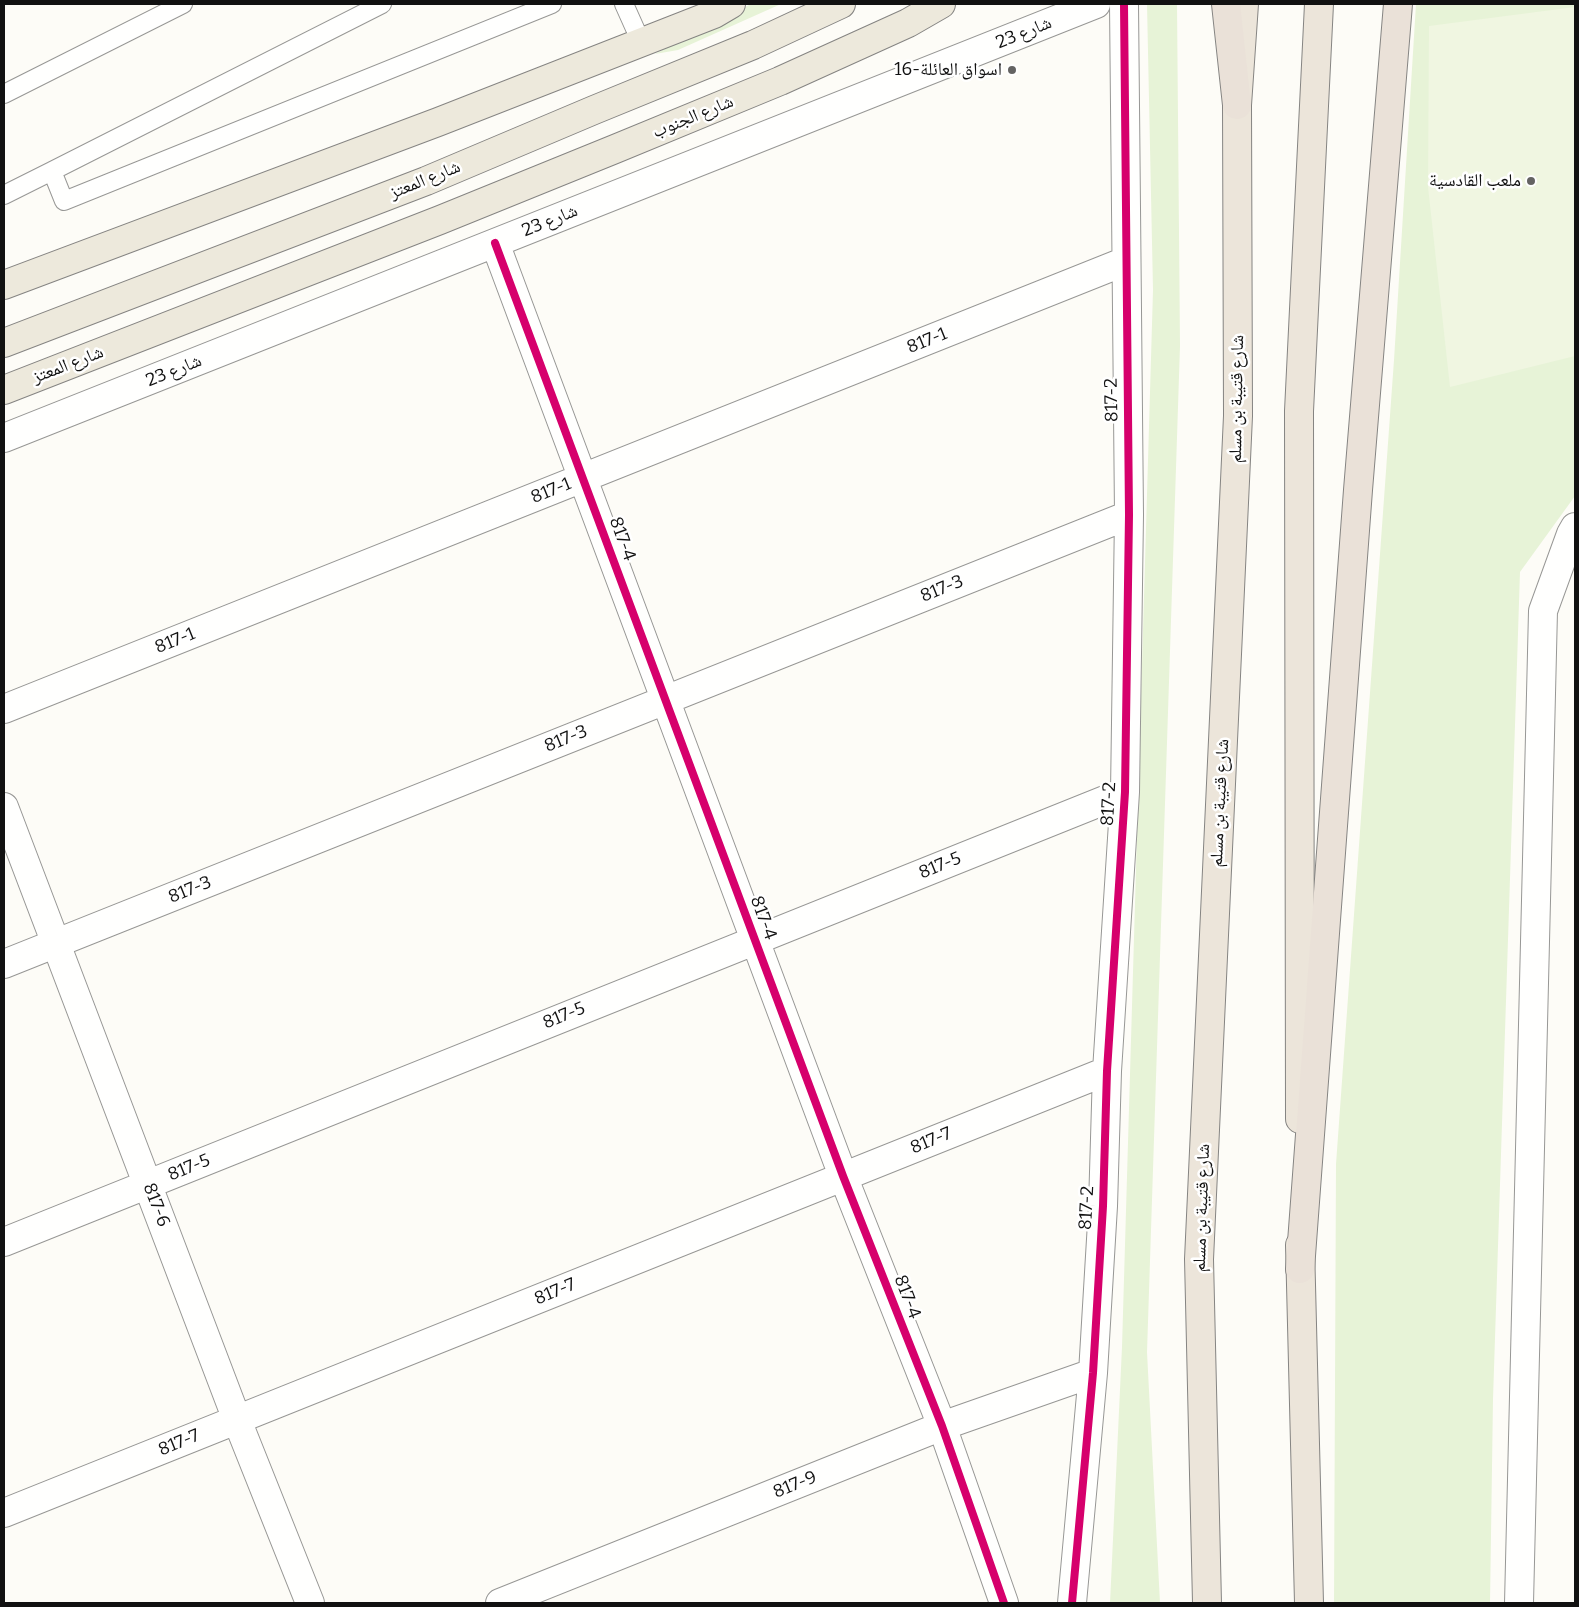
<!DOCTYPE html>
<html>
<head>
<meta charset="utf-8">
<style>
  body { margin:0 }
  #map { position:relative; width:1579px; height:1607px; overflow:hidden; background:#fdfcf7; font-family:Bitter,serif }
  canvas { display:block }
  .frame { position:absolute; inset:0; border:5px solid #111; pointer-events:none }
</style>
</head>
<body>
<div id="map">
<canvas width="1579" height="1607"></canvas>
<div class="frame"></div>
</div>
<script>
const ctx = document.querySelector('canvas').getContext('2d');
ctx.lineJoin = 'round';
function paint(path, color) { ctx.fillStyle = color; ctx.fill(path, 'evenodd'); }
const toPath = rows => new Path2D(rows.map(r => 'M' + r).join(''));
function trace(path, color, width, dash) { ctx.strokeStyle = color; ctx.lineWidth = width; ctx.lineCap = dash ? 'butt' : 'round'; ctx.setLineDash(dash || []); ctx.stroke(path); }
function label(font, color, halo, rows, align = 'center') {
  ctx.font = font + ' Bitter,"Noto Naskh Arabic",serif'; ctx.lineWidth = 5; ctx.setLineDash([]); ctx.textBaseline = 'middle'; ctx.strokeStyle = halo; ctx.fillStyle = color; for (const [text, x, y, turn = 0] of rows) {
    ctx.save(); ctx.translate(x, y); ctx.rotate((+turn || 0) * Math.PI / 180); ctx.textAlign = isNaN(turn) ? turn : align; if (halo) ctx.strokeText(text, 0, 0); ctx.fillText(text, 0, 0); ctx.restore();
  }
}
paint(toPath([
  [751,4,781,4,678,50,655,54],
  [1147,4,1177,4,1180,346,1147,1352,1160,1603,1110,1603,1122,1347,1153,290],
  [1416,4,1575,4,1575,496,1520,572,1493,1399,1490,1603,1334,1603,1336,1164,1394,360]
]), '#e7f3d7');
paint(toPath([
  [1575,7,1575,356,1450,387,1428,187,1429,26]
]), '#f0f6e1');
const service = toPath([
  [624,4,641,42],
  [4,94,183,4],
  [52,171,382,4],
  [4,195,52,171,64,201,552,4]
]);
const minor = toPath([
  [495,243,843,1176,942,1426,1004,1603],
  [4,438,1096,4],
  [4,709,1126,261],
  [4,807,237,1420,310,1603],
  [4,964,1129,515],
  [4,1242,1125,792],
  [4,1513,1107,1071],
  [500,1603,942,1426,1093,1373],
  [1072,1603,1093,1373,1103,1206,1107,1071,1125,792,1129,515,1124,4],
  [1519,1603,1543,611,1571,534,1575,527]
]);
const primary = toPath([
  [4,285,438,122,714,14,731,4],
  [4,343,426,181,594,110,753,45,841,4],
  [4,390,440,220,615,149,780,81,908,23,941,4]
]);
const trunk = toPath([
  [1300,1119,1299,411,1319,4],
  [1300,1245,1309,1603],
  [1207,1603,1199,1259,1238,416,1237,105,1244,4]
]);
const motorway = toPath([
  [1226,4,1237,105],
  [1300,1269,1358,490,1398,4]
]);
trace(service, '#979795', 20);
trace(minor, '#979795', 30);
trace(primary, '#858482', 30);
trace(trunk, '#858482', 30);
trace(motorway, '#858482', 30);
trace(service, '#fffffe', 18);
trace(minor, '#fffffe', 28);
trace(primary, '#ede9dc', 28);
trace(trunk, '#ece5da', 28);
trace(motorway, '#eae1d8', 28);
trace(toPath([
  [495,243,843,1176,942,1426,1004,1603],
  [1072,1603,1093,1373,1103,1206,1107,1071,1125,792,1129,515,1124,4]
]), '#d6006c', 8);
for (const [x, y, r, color] of [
  [1012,70,5,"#646362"],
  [1531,181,5,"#646362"]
]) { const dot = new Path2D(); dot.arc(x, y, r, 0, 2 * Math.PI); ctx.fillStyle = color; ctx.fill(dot); trace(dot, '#fff', 2); }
label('18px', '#111', '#fff', [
  ["شارع 23",1024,33,-22],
  ["شارع الجنوب",693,117,-22],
  ["شارع المعتز",425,180,-22],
  ["شارع 23",550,221,-22],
  ["817-1",927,341,-22],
  ["شارع المعتز",68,365,-21],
  ["شارع 23",174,371,-22],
  ["شارع قتيبة بن مسلم",1237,399,-89],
  ["817-2",1112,400,-91],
  ["817-1",551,491,-22],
  ["817-4",622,539,70],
  ["817-3",942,589,-22],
  ["817-1",175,641,-22],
  ["817-3",566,739,-22],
  ["شارع قتيبة بن مسلم",1220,803,-87],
  ["817-2",1109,804,-87],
  ["817-5",940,866,-22],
  ["817-3",190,890,-22],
  ["817-4",763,918,70],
  ["817-5",564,1016,-22],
  ["817-7",931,1141,-22],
  ["817-5",189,1168,-22],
  ["817-6",156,1205,69],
  ["817-2",1087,1208,-87],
  ["شارع قتيبة بن مسلم",1202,1208,-88],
  ["817-7",555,1292,-22],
  ["817-4",907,1297,69],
  ["817-7",179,1443,-22],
  ["817-9",795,1485,-22]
]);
label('18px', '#111', '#fff', [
  ["16-اسواق العائلة",1002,70],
  ["ملعب القادسية",1521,181]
], 'right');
</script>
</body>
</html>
